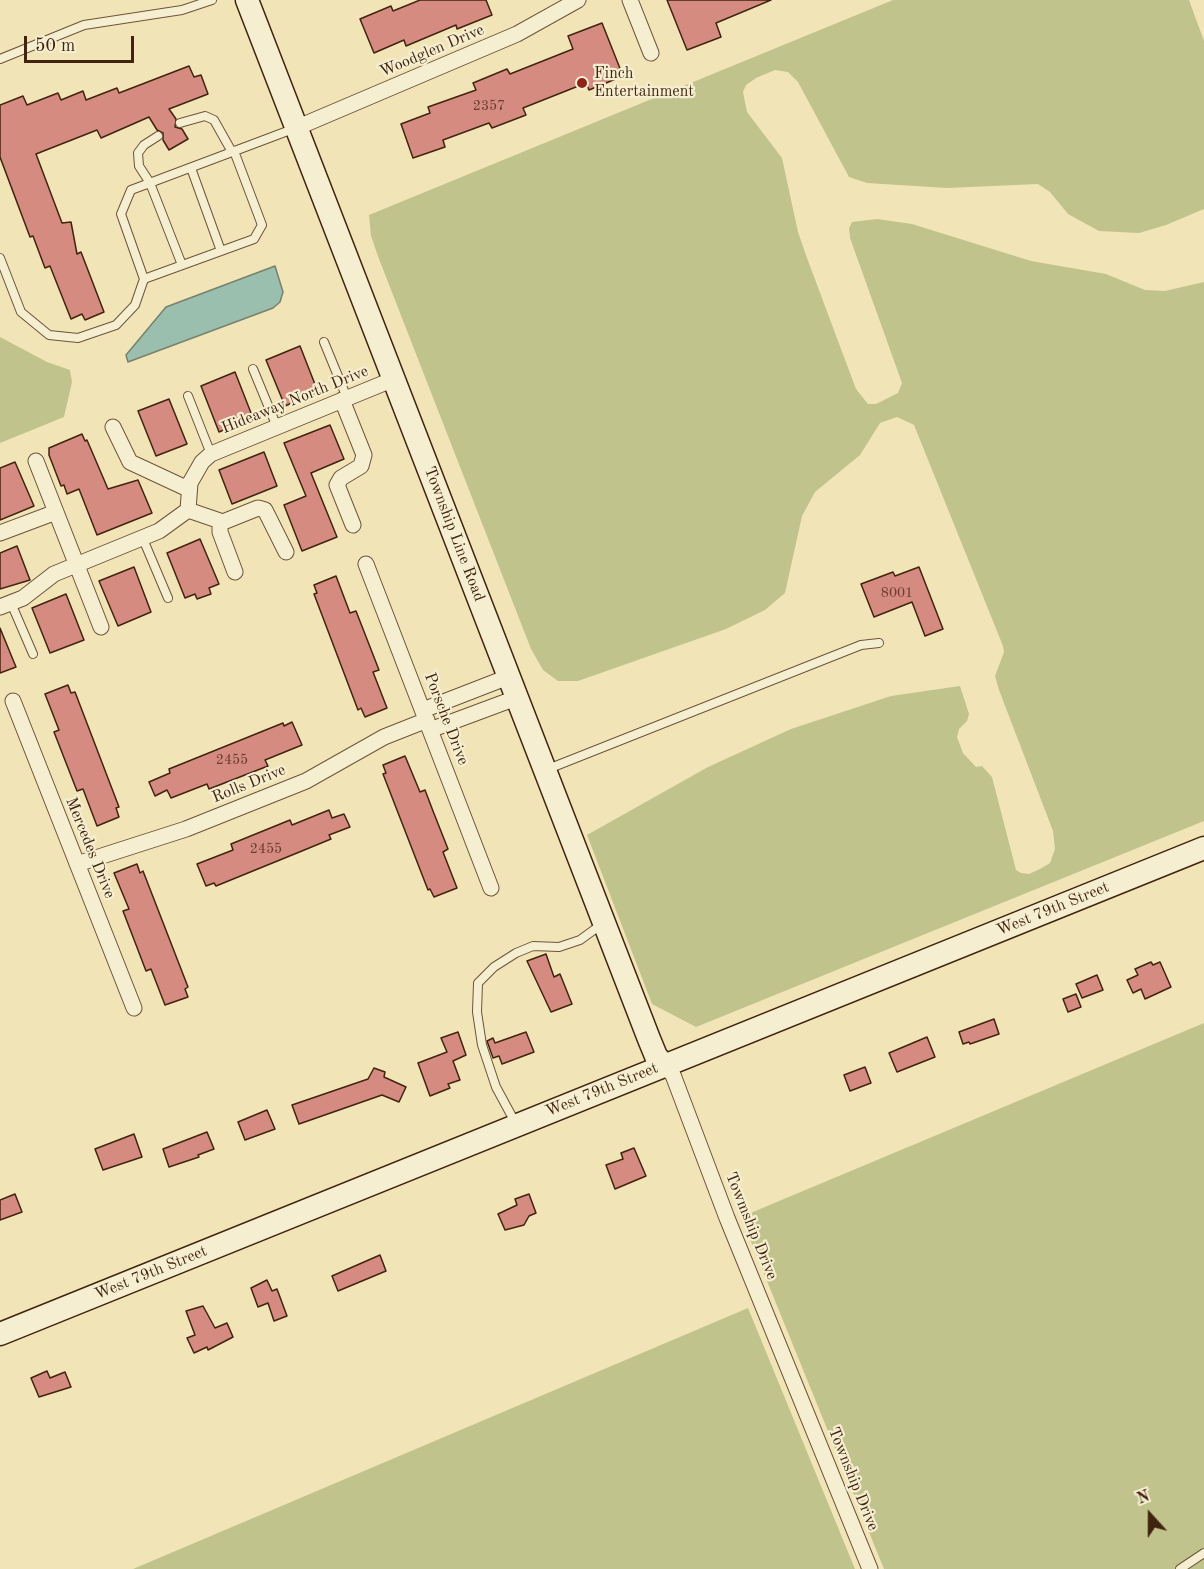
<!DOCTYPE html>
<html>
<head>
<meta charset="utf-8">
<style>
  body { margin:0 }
  #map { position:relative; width:1204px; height:1569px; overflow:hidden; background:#f1e5b8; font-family:"Old Standard TT",serif }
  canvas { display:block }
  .north { position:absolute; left:1120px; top:1485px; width:60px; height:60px; -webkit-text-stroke:4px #f6eed1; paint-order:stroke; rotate:339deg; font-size:16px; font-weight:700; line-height:24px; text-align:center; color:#41240f }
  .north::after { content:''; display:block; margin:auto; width:21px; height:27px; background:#41240f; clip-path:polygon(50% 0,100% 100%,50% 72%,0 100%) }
  .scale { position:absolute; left:24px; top:36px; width:110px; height:27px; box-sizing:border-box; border:3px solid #41240f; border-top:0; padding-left:8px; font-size:18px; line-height:21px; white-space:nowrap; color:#41240f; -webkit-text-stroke:4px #f6eed1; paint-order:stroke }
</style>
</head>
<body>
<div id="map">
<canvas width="1204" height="1569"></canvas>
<div class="north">N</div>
<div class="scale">50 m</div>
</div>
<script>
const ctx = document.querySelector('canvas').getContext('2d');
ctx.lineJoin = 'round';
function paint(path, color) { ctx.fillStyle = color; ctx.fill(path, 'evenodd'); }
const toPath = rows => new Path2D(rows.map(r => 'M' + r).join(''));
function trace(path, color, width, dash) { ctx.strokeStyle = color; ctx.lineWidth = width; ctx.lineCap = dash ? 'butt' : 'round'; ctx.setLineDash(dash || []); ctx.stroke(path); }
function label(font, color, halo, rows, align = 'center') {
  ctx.font = font + ' "Old Standard TT",serif'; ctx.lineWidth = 4.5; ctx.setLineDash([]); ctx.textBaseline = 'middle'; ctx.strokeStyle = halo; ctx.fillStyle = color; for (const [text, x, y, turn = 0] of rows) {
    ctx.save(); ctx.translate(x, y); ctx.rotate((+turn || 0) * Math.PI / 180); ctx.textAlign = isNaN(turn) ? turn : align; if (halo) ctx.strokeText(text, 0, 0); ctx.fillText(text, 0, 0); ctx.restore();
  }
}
paint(toPath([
  [893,0,1189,0,1204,41,1204,209,1166,225,1139,233,1099,231,1068,214,1050,192,1038,184,947,188,867,183,849,177,798,82,788,72,775,70,756,78,746,85,743,92,747,112,782,158,798,232,807,258,856,389,868,404,876,404,898,393,902,383,850,238,849,228,852,222,877,219,912,224,1031,261,1106,274,1145,290,1165,291,1204,282,1204,821,696,1027,652,1004,587,835,708,767,791,729,891,696,960,686,969,714,967,721,959,729,957,737,963,753,976,767,982,766,992,777,1016,870,1021,873,1029,874,1040,869,1050,863,1055,849,1053,831,999,690,995,676,1004,652,1003,646,914,425,897,417,880,423,860,455,815,492,802,516,785,593,765,610,726,629,578,681,558,681,543,670,531,649,379,259,371,236,369,215],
  [0,337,47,362,70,370,72,382,64,417,0,443],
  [1204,1023,1204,1569,884,1569,741,1217],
  [748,1308,855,1569,133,1569]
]), '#c0c38b');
const water = toPath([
  [275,266,283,292,280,302,273,308,128,362,126,355,166,307,275,266]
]);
paint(water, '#9bbfae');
trace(water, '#77816e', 1.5);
const building = toPath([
  [420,0,486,0,492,15,457,29,456,25,406,46,404,40,374,53,360,19,391,6,393,11,420,0],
  [667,0,771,0,716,23,721,37,687,50,667,0],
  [602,23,623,76,589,90,586,83,523,108,526,115,492,128,489,123,443,140,445,147,413,158,401,124,430,113,428,107,476,90,473,83,507,69,510,74,573,49,568,36,602,23],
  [189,66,194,77,201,75,208,94,169,109,176,119,175,127,182,129,188,139,169,150,163,140,163,133,157,130,149,117,101,138,97,130,36,154,62,223,71,222,77,254,81,252,104,312,85,320,82,314,71,319,50,266,45,268,33,236,30,237,0,157,0,105,23,96,27,105,58,93,61,100,83,91,86,100,117,88,119,93,189,66],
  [300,346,318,392,285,406,266,360,300,346],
  [235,372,253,418,219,432,201,386,235,372],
  [169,399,187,444,156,456,138,411,169,399],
  [330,425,344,459,311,473,337,537,302,551,284,505,306,496,284,443,330,425],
  [82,434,85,441,87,440,108,489,138,480,152,513,97,535,79,489,67,494,64,485,61,486,49,455,49,448,82,434],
  [264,452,277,486,232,504,219,470,264,452],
  [15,462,34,506,0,520,0,468,15,462],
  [200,539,219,584,209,588,211,594,197,599,195,594,185,598,167,553,200,539],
  [17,546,30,580,0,589,0,553,17,546],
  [134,567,151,612,118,626,99,581,134,567],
  [919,567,943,629,925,636,912,602,874,617,861,584,893,572,895,576,919,567],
  [336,576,350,613,356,611,379,670,373,672,387,708,365,717,361,708,358,710,314,594,317,593,314,585,336,576],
  [66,594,84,640,50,653,32,608,66,594],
  [0,628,16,667,0,673,0,628],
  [68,685,71,693,75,692,119,807,116,808,119,817,97,826,83,789,77,791,54,732,59,730,45,694,68,685],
  [292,722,302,745,265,760,268,766,209,789,207,784,171,798,167,790,155,796,149,782,170,773,169,769,283,723,284,726,292,722],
  [405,756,420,792,425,790,433,811,448,849,443,852,457,888,434,897,430,889,428,890,383,774,386,773,383,765,405,756],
  [329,810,332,818,344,814,350,827,329,835,331,839,297,853,216,886,214,883,206,886,197,864,233,850,231,844,290,820,292,825,329,810],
  [137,864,140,873,143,871,188,987,185,989,188,997,165,1005,151,969,146,971,138,950,123,911,129,909,114,873,137,864],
  [546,954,554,977,560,974,572,1004,551,1012,527,961,546,954],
  [1151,962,1153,965,1160,962,1171,987,1145,999,1141,989,1133,993,1127,980,1138,975,1135,969,1151,962],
  [1097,975,1103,990,1082,998,1076,984,1097,975],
  [1076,994,1081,1007,1068,1012,1063,999,1076,994],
  [994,1019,999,1034,970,1044,969,1042,963,1044,959,1032,994,1019],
  [458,1032,466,1055,453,1061,460,1080,448,1084,450,1088,430,1096,418,1063,447,1052,441,1038,458,1032],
  [526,1032,534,1052,502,1064,499,1056,493,1058,487,1041,493,1038,495,1043,526,1032],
  [927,1037,935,1057,897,1072,889,1053,927,1037],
  [865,1067,871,1083,850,1091,844,1075,865,1067],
  [374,1068,385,1072,384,1077,406,1087,399,1102,382,1095,299,1124,292,1105,368,1079,374,1068],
  [267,1110,275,1129,245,1140,238,1122,267,1110],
  [207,1132,214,1149,198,1155,199,1157,169,1167,163,1149,207,1132],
  [134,1134,142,1157,103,1170,95,1149,134,1134],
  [634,1148,646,1176,615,1189,606,1165,623,1159,621,1153,634,1148],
  [15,1194,22,1212,0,1220,0,1200,15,1194],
  [529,1194,536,1213,529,1216,524,1225,505,1230,498,1214,517,1205,515,1199,529,1194],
  [380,1255,386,1271,338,1291,332,1276,380,1255],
  [267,1280,272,1291,277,1289,287,1316,274,1321,268,1303,258,1307,251,1288,267,1280],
  [203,1306,215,1328,227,1323,233,1337,208,1350,207,1347,194,1353,187,1338,195,1335,186,1311,203,1306],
  [47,1371,50,1378,65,1372,71,1387,39,1397,31,1378,47,1371]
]);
paint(building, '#d68b80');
trace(building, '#41240f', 1.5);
const lane = toPath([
  [0,59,84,25,182,10,212,0],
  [180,123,205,116,214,120,232,152],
  [158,136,144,145,138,153,139,166,150,183,182,265],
  [191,168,221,251],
  [0,258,21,312,49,335,78,338,116,325,135,305,144,279,121,214,131,190,293,129],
  [144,279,254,239,262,225,234,151],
  [324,342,347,398],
  [253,369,277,427],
  [188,396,211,454],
  [143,539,168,598],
  [11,603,33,654],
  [548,769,861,645,879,643],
  [516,1124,496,1087,482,1045,477,1012,478,983,494,967,516,953,533,946,559,947,580,940,602,924],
  [1180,1569,1204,1553]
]);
const street = toPath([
  [630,0,651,53],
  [296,128,517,34,578,0],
  [342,400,364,455,361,466,341,478,337,485,353,525],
  [113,427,130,462,188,489],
  [36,461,101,627],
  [188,510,190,483,202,462,211,454,394,379],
  [188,510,223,522,258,508,265,510,286,552],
  [220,521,220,532,235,572],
  [0,533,56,512],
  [366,564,491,888],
  [0,607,23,598,54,574,159,531,188,510],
  [13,701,134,1008],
  [423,710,508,677],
  [430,730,516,698],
  [77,864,186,829,306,781,384,737,427,720],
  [664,1065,673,1075,727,1218,870,1569]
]);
const secondary = toPath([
  [247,0,649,1039,656,1056,664,1065],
  [0,1334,1204,848]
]);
trace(lane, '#6d5439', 10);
trace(street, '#6d5439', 17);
trace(secondary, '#41240f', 25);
trace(lane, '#f6eed1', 8);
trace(street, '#f6eed1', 15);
trace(secondary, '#f6eed1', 22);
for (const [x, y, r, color] of [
  [582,83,6,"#8f2418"]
]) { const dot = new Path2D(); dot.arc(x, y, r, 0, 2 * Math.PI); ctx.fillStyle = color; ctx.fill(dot); trace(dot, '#f6eed1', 2); }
label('14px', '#663e2b', null, [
  ["2357",489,106],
  ["8001",897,593],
  ["2455",232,760],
  ["2455",266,849]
]);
label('16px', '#41240f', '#f6eed1', [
  ["Woodglen Drive",432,51,-23],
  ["Hideaway North Drive",295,400,-22],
  ["Township Line Road",454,534,69],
  ["Porsche Drive",446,719,69],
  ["Rolls Drive",249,784,-22],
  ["Mercedes Drive",90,848,68],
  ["West 79th Street",1053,909,-22],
  ["West 79th Street",602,1090,-22],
  ["Towmship Drive",751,1226,68],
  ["West 79th Street",151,1273,-22],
  ["Township Drive",853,1479,68]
]);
label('16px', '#41240f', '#f6eed1', [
  ["Finch",594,74],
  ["Entertainment",594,92]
], 'left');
</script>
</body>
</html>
